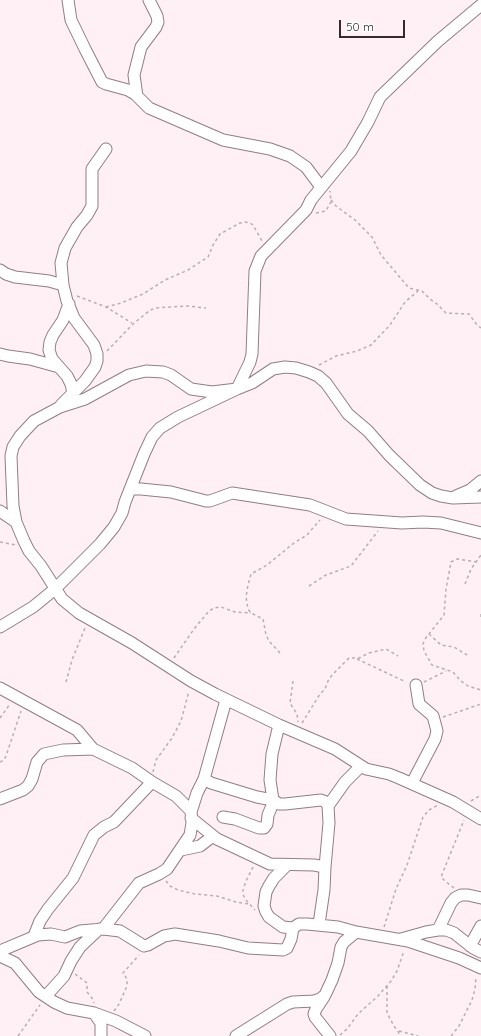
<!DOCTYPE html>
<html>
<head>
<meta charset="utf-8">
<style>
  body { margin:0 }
  #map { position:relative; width:481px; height:1036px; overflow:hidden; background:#fff0f5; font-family:Quicksand,sans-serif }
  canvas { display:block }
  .scale { position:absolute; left:339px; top:20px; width:66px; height:18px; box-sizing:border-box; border:2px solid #342a2e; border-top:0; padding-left:5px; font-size:12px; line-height:14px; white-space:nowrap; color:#342a2e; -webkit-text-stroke:3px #fff; paint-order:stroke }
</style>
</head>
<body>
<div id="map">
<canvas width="481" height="1036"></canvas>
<div class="scale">50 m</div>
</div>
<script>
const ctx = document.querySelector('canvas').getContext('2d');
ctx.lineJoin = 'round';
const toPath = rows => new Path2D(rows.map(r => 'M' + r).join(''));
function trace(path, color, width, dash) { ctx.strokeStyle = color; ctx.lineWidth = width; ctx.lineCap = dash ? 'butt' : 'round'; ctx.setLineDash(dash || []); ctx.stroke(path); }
const street = toPath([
  [68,0,71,20,85,49,102,82,106,84,128,90,135,94,149,108,223,140,270,149,290,156,306,167,321,187],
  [137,96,134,75,141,47,156,27,158,22,157,16,149,0],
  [0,270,6,274,15,277,49,281,63,285],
  [69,304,63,320,53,335,50,342,49,350,52,359,67,376,71,384,73,393],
  [0,354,8,356,30,359,59,367],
  [61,405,85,381,95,367,97,361,97,354,94,345,74,318,67,301,63,285,61,263,65,248,77,227,87,215,92,206,92,169,106,149],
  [130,489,141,489,171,492,206,501,210,501,232,493,310,505,346,519,402,523,423,522,441,523,481,533],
  [456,496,470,490,481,481],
  [481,497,453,498,441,496,432,493,420,485,389,455,368,431,348,414,326,383,318,376,309,372,296,368,285,367,273,369,252,383,237,389,212,392,191,389,171,375,163,372,146,371,129,375,85,399,60,407,34,421,20,436,13,447,11,456,13,506,16,522,24,541,29,551,41,566,62,599,79,613,132,643,191,681,215,694,279,725,335,749,366,769,389,774,399,778,453,802,481,819],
  [0,511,16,522],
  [0,627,33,607,55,589,100,544,114,527,122,513,125,502,144,454,152,437,160,428,178,417,237,389,250,362,252,354,255,271,261,256,306,210,311,200,351,151,368,122,380,97,438,41,481,5],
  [0,688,77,730,93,749,132,768,152,782,176,796,191,811,192,823,190,835,167,869,159,874,139,883,103,929],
  [279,725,272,754,270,780,273,800,279,804,285,804,321,800,326,802,328,806,329,823,325,867,324,890,319,924],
  [204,779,211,783,257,797,273,800],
  [412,783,435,739,437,731,433,716,419,704,416,685],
  [0,799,23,790,28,786,32,779,37,762,44,754,63,750,93,749],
  [328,806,345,782,361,766],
  [191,812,197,793,204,779,226,700],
  [223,817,235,819,259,828,264,828,267,824,268,815,274,801],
  [191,818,217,839,270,864,314,865,325,867],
  [181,850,200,846,213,836],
  [287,865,274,878,269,886,266,892,264,906,266,912,269,917,283,927,293,928],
  [438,930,451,903,455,898,461,895,468,895,481,898],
  [34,936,40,921,48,909,73,878,94,835,104,827,114,822,152,782],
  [401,939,426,932,438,930,446,930,454,933,473,948,481,952],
  [470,946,481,926],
  [0,951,38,935,51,934,65,937,80,931,103,929,120,931,144,946,148,945,164,936,175,934,219,941,248,948,283,950,287,948,291,939,293,928,299,924,307,924,338,927,356,932,408,941,459,958,481,968],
  [0,956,15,963,39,992,54,1002,67,1008,94,1013,116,1021,145,1036],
  [46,996,64,976,71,961,80,947,99,929],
  [324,997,316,1009,314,1014,315,1017,330,1036],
  [94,1013,101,1023,101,1036],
  [236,1036,287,1004,293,1002,314,1001,320,999,325,995,332,980,338,963,341,947,344,942,356,932]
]);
trace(street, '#937d85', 13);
trace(toPath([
  [331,200,336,206,355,220,372,237,381,255,409,288,422,291,430,299,437,304,446,313,469,314,477,325,481,328],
  [316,213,326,211,328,207,331,202,330,191],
  [77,296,106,307,132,323],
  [106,307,121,303,143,294,165,280,188,270,208,257,213,245,220,234,240,223,245,222,250,223,253,225,262,241],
  [107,351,133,324,149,311,155,308,187,306,206,308],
  [319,365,336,356,357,351,371,345,390,325,405,302,418,291],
  [0,542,16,545],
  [477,562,457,559,451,562,446,589,444,615,425,639,423,644,424,651,432,665,453,672,461,681,468,686,481,690],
  [465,584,471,569,481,555],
  [309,586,326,575,351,566,378,531],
  [481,614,481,618],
  [429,634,441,645,454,647,467,655],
  [280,653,269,641,266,635,263,619,251,613,248,609,246,597,248,585,251,574,267,565,294,543,307,535,320,520],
  [174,658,194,629,209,611,214,608,221,607,235,612,251,613],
  [357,659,406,682],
  [293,681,290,703,297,714,298,722],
  [66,682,72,660,85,628],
  [424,682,446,671],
  [443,717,481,704],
  [0,718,10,704],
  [302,723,320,694,325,689,328,681,332,675,349,658,359,658,369,653,386,649,398,656],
  [0,762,4,760,6,756,21,711],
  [153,772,156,760,172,738,181,721,189,691],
  [471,801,481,795],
  [253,867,246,881,243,890,243,894,245,899,255,910],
  [166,881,170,886,178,890,195,894,217,896,236,902,249,904],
  [454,888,445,881,441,877,464,820],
  [384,927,396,889,407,865,423,817,429,810,438,805],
  [75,974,87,983,87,992,92,998,94,1003],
  [387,986,387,1013,394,1026,401,1036],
  [114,1011,119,1004,127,986,127,979,123,973,139,955],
  [399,1031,418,1036],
  [340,1035,347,1029,358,1014,378,996,391,981,397,971,404,951],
  [18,1036,40,1005],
  [451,1036,459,1026,472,1000,475,989,476,977]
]), '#baadb1', 1.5, [3, 3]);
trace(street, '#fff', 11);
</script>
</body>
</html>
